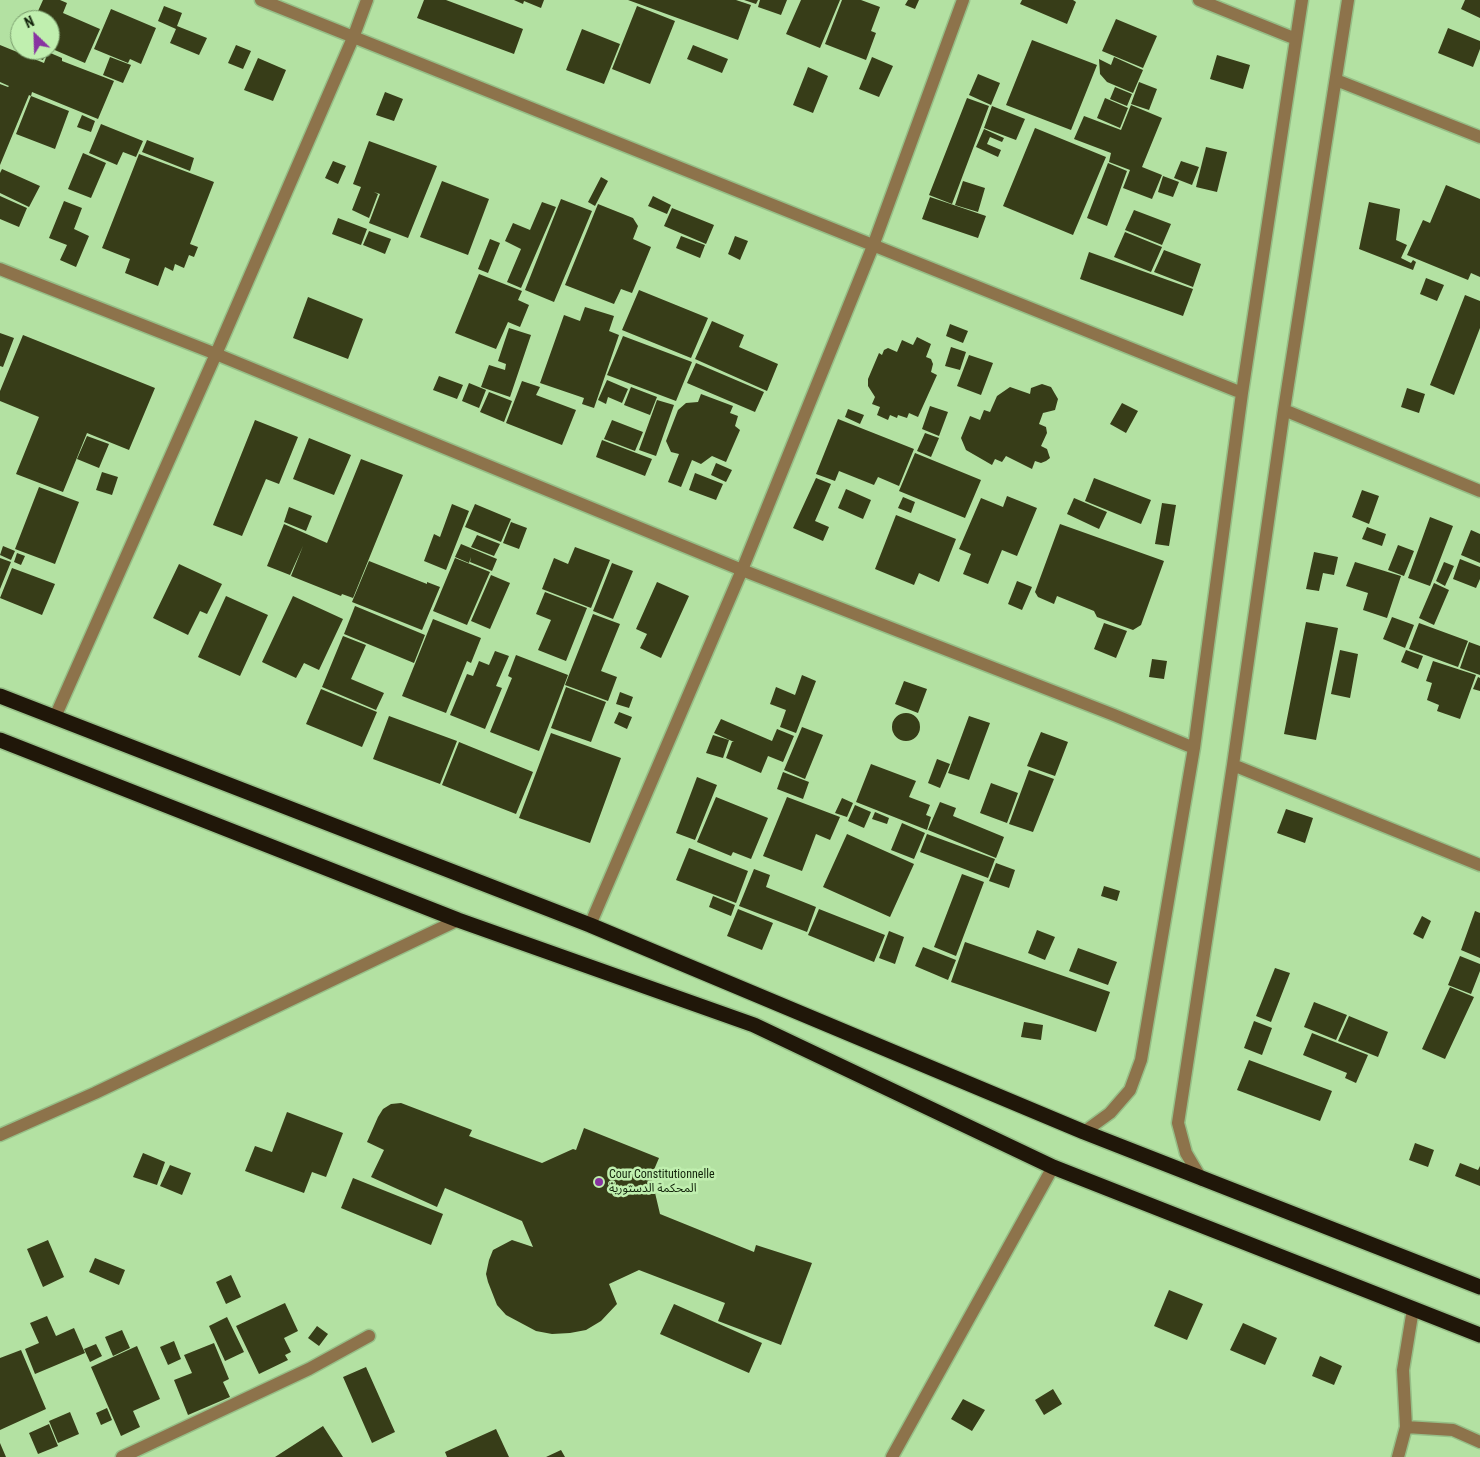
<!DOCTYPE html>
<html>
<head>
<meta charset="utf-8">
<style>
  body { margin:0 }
  #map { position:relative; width:1480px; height:1457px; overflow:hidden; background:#b3e1a2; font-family:"Roboto Condensed",sans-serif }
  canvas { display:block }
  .north { position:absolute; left:10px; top:10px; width:50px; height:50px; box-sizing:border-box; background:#c0efaf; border:1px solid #7a9d6d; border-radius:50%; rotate:336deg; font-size:14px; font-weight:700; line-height:20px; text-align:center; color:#12230b }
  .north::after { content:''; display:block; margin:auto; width:18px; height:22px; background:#8833a1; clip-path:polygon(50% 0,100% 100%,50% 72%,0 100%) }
</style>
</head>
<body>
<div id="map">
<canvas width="1480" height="1457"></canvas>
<div class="north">N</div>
</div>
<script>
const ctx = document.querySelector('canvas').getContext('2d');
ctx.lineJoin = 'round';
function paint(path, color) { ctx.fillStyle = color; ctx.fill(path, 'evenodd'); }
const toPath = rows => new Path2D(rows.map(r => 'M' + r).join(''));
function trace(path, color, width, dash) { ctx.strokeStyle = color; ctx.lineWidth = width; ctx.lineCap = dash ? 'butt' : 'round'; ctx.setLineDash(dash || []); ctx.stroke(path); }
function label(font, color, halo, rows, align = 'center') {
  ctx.font = font + ' "Roboto Condensed","Noto Sans Arabic",sans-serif'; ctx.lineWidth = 5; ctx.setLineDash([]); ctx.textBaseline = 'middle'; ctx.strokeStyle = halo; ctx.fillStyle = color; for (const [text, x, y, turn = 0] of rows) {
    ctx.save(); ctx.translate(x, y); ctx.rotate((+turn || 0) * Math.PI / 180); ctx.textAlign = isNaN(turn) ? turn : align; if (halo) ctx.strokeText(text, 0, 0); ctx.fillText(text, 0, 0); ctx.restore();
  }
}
paint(toPath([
  [43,0,60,0,67,3,63,13,100,29,85,63,50,48,50,20,34,20],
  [424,0,446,0,523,29,514,54,417,18],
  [514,0,544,0,541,8,524,1,523,4],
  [628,0,736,0,751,5,738,40],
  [744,0,758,0,756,4],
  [760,0,787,0,781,15,758,7],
  [801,0,840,0,820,48,786,34],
  [842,0,861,0,880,7,871,31,876,33,866,60,825,44],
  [908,0,919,0,915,9,905,5],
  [1022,0,1073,0,1076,2,1067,24,1020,4],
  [1465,0,1480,0,1480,18,1461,9],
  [164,6,182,13,177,26,207,38,199,55,170,43,176,29,158,21],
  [637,6,675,21,650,84,612,69],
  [111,9,156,28,141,64,130,59,128,63,94,49],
  [1116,19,1157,36,1143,68,1102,51],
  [1448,28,1480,41,1480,49,1473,67,1438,53],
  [582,29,620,44,604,84,566,70],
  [1032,40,1097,65,1071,130,1006,105],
  [0,45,44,63,48,52,62,58,62,61,114,81,98,119,32,92,31,96,29,95,0,165,0,84,8,87,9,86,0,82],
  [236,45,251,51,243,69,228,63],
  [693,45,728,59,722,73,687,59],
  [22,50,47,50,43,60,21,52],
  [1217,55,1250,65,1243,89,1210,79],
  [110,57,131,65,123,83,103,75],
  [872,57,893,66,879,97,859,89],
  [1114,57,1143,70,1133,93,1107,82,1100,74,1099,59,1111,65],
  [258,58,286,70,273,101,244,90],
  [808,67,828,76,813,113,793,105],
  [978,74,1000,83,991,105,969,95],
  [1139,82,1157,89,1149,110,1131,104],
  [1115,87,1132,94,1127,106,1110,99],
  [385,92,403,99,394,121,376,115],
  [31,96,69,111,55,149,16,134],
  [967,98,989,106,952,204,929,195],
  [1105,98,1128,108,1120,128,1097,118],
  [1131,105,1162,118,1142,167,1162,175,1152,199,1123,188,1130,170,1109,162,1111,153,1074,139,1084,116,1121,130],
  [992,106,1025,119,1016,140,984,128],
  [82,115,95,121,91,132,77,127],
  [101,124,143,141,136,157,123,152,117,165,89,153],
  [1035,128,1106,157,1073,235,1003,206],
  [984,129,1004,138,1002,142,990,137,987,144,1001,150,998,157,976,147],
  [147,140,194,158,190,171,142,152],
  [369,141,437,166,408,238,369,223,380,194,374,192,378,194,369,218,352,210,361,187,353,184],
  [1206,147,1227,152,1217,192,1196,187],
  [83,153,106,163,91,198,68,189],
  [139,154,214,182,190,244,198,247,194,257,189,255,184,268,175,264,173,271,165,267,158,286,125,273,130,259,102,248],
  [333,161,346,166,338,184,325,178],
  [1181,161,1199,167,1192,185,1174,178],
  [1108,163,1127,171,1107,226,1087,218],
  [2,169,40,186,29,207,0,193,0,173],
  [1163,176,1179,182,1173,197,1158,192],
  [601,177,608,181,595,206,588,202],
  [442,181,489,199,468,255,420,237],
  [963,181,985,188,978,212,955,205],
  [1446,185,1480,199,1480,277,1471,273,1468,280,1407,255,1423,220,1430,223],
  [0,196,27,208,19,227,0,219],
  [653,196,671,205,667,214,648,206],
  [930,197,986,216,978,238,922,219],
  [561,199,592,211,554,302,525,290],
  [64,201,82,208,74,229,89,236,76,267,60,260,67,245,49,238],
  [542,202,556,207,521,288,507,282,521,249,505,241,513,223,530,230],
  [1369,202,1400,209,1396,240,1407,245,1401,258,1411,263,1413,260,1416,262,1413,270,1359,249],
  [598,204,633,218,638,226,633,239,651,247,632,293,621,289,614,304,565,285],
  [672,208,714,225,706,244,664,226],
  [1134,210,1171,224,1162,245,1125,230],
  [338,218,367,229,361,245,332,234],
  [369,231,391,239,385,254,363,245],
  [1125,232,1162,247,1151,272,1114,257],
  [681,236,705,245,700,258,676,248],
  [735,236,748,241,740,260,728,254],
  [490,239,500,243,488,273,478,269],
  [1164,250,1201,264,1193,287,1154,272],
  [1089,252,1193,289,1183,316,1080,279],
  [479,274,522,291,518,300,529,305,520,327,508,322,496,349,455,333],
  [1426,278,1444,285,1437,301,1420,294],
  [639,290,708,318,691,358,622,330],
  [1465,295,1480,301,1480,328,1454,395,1430,385],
  [308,297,363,319,348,359,293,338],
  [585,307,614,316,609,331,619,335,594,408,582,404,584,398,540,383,564,315,580,321],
  [712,321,744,335,739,347,778,364,767,391,695,359],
  [950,324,968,331,963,343,946,336],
  [509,328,531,335,510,397,481,387,489,365,505,370,506,364,498,361],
  [0,333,14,338,3,367,0,366],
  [23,335,155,388,129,450,87,433,63,492,16,474,39,417,0,401,0,391],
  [623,336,692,362,676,401,607,375],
  [917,337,931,344,926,357,931,359,933,364,931,372,937,375,918,417,909,413,907,418,898,415,897,418,890,415,888,420,877,415,880,407,872,404,875,397,868,386,868,379,879,353,882,355,884,350,888,348,897,352,902,340,913,345],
  [951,347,966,352,960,370,945,366],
  [969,355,993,363,981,395,957,386],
  [696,363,764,392,755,412,687,383],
  [439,376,463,385,457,399,433,390],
  [607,380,628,389,622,403,608,397,606,404,598,400],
  [522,381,540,387,536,395,576,410,562,445,506,423],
  [469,383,486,390,479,408,462,401],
  [1042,384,1051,387,1058,399,1055,410,1043,413,1039,424,1046,427,1047,433,1041,446,1047,449,1050,458,1046,461,1041,463,1035,461,1032,469,1006,456,1002,462,995,459,992,465,966,450,961,438,970,416,980,420,984,410,990,412,997,396,1010,387,1030,394,1031,388],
  [631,387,657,397,650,415,624,405],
  [1407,388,1425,394,1419,413,1401,407],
  [489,392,512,401,504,422,480,412],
  [701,394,733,406,730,413,738,416,735,426,740,430,726,462,712,456,701,464,692,460,681,487,668,482,679,454,671,452,666,441,678,410,686,403,698,402],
  [657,400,674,405,656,456,639,450],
  [1122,403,1138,411,1126,433,1110,424],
  [930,406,948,412,939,436,922,429],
  [848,409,864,415,860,424,845,417],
  [838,419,914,449,899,486,878,477,874,485,839,471,835,481,816,474],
  [255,420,298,437,279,484,266,479,242,536,213,525],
  [612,420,643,432,635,451,604,439],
  [925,433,939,438,931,457,917,451],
  [87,436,109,444,99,468,77,459],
  [309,438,351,455,334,495,293,479],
  [602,440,652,459,645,476,596,457],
  [915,453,981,480,965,518,899,491],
  [361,459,403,475,353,598,342,594,341,596,291,576,303,546,290,575,267,566,284,524,327,543],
  [716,463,732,470,726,482,711,475],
  [102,472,118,477,112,495,96,490],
  [695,473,723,484,716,500,689,490],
  [816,478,831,484,815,521,829,527,823,541,793,528],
  [1094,478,1151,500,1141,524,1085,501],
  [39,487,79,502,55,564,15,549],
  [846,489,871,500,863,519,838,508],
  [1362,490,1379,496,1369,524,1352,517],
  [1007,496,1037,508,1017,556,1002,550,988,584,963,574,971,554,959,549,981,498,1003,507],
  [903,497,915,502,911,513,898,508],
  [1074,498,1107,512,1099,529,1067,514],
  [1162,503,1176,505,1169,546,1155,544],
  [452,504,469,511,446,570,424,561,434,534,440,537],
  [475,504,511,519,501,542,465,527],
  [289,507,312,516,306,531,284,522],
  [896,515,956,539,939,582,919,573,914,585,875,569],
  [1430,517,1453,526,1430,586,1408,578],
  [511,522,527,528,519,549,503,543],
  [1060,524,1164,561,1141,625,1133,630,1097,617,1094,611,1057,596,1054,604,1038,597,1035,592],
  [1367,527,1386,534,1382,546,1362,539],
  [1471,530,1480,534,1480,563,1461,555],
  [477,535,500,544,494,556,471,547],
  [461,544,497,559,492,571,470,562,471,557,469,563,455,557],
  [1398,545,1414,551,1404,576,1388,570],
  [3,546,15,551,11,560,0,555],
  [575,547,610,560,591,608,542,589,554,558,568,564],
  [1314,552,1338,557,1334,575,1323,573,1319,591,1306,589],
  [17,553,25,556,21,565,14,562],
  [0,558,11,562,0,589],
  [455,558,490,572,467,625,433,611],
  [1460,559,1480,567,1480,579,1476,588,1453,579],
  [369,561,427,584,427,582,440,587,422,630,352,602],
  [1355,562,1401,576,1387,618,1363,610,1368,593,1346,586],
  [1444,562,1454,566,1445,586,1436,581],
  [612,563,633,571,613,619,593,611],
  [179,564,222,584,207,614,200,611,188,635,153,618],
  [12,568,55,584,42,615,0,598],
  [491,575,510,583,490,629,471,621],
  [1017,581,1032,587,1022,610,1008,604],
  [657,582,689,596,661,658,640,648,647,634,636,629],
  [1434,583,1449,590,1434,625,1419,618],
  [545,592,587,608,566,661,538,650,551,620,536,614],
  [226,596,268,615,240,676,198,657],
  [293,596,343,619,319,670,304,663,296,678,262,662],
  [355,606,425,635,414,663,344,634],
  [593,614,620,624,601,671,617,677,608,701,565,685],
  [1392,617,1414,625,1405,648,1383,639],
  [433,619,481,638,471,663,467,661,446,713,402,696],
  [1306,622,1338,628,1316,740,1284,734],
  [1104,623,1127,631,1116,658,1094,649],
  [1419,623,1468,641,1458,667,1409,649],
  [343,636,366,645,351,679,384,693,376,710,322,687],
  [1469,642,1480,646,1480,675,1460,668],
  [1340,650,1358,654,1350,698,1331,694],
  [1406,650,1423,656,1418,669,1401,662],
  [495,651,509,656,496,686,502,688,485,729,450,715,467,674,473,676,479,661,489,665],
  [516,655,568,675,539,751,490,732,512,678,508,676],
  [1152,659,1167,661,1164,679,1149,677],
  [1433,661,1476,675,1460,719,1437,711,1439,705,1427,700,1432,683,1426,681],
  [802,675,816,681,796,733,780,727,786,710,770,704,776,687,795,695],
  [1478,677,1480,678,1480,691,1473,689],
  [904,681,927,689,918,713,895,704],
  [566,687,606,702,591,742,551,728],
  [321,689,377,712,362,747,306,724],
  [620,692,633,697,629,708,616,704],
  [619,712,632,717,627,729,614,723],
  '892 727a14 14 0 1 1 28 0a14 14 0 1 1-28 0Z',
  [389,716,457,741,440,784,373,759],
  [969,716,990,723,969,780,948,773],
  [721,719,772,741,777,729,794,736,783,762,768,756,761,773,726,758,732,742,734,742,714,733],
  [802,727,823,735,805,779,784,770],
  [1041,732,1068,742,1055,776,1027,766],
  [551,733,621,758,590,843,519,818],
  [713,735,729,740,723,758,706,753],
  [459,742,533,772,516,814,442,785],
  [937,759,950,764,940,788,928,783],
  [871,764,916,781,909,797,930,805,926,815,931,817,927,830,856,802],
  [1029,770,1054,779,1033,832,1009,824],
  [783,772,809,782,803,799,777,789],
  [697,777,717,785,695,840,676,833],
  [991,783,1018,793,1007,823,980,813],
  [716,797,768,818,751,859,733,852,731,856,697,842],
  [787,797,840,817,830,840,816,834,802,871,763,856],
  [842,798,853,803,847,817,835,813],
  [940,802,956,808,953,816,1004,837,996,858,928,830],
  [855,805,871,812,864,828,848,821],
  [1286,809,1313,818,1305,843,1277,833],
  [875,812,889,818,887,824,872,819],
  [902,823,925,833,914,859,891,850],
  [847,834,914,864,890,917,823,887],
  [927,834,995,859,988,878,920,852],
  [689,848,748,871,736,903,676,880],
  [996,863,1015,870,1009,888,989,881],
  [754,869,770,875,766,887,816,907,807,932,739,906],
  [962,874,984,882,956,956,934,947],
  [1104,886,1120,891,1117,901,1101,896],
  [713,896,735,905,731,916,709,907],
  [738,909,773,923,762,950,727,936],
  [819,909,885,935,874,962,808,935],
  [1475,911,1480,913,1480,958,1461,950],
  [1422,916,1431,921,1423,939,1413,934],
  [1037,930,1055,937,1045,960,1028,953],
  [889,931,904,937,895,964,879,958],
  [965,942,1110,992,1096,1032,951,982],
  [923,947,956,960,948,980,915,966],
  [1078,948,1117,962,1108,985,1069,971],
  [1460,956,1480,964,1480,971,1471,994,1448,985],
  [1275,968,1290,973,1271,1022,1256,1016],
  [1450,987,1474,997,1445,1059,1422,1049],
  [1314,1002,1347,1015,1336,1040,1304,1027],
  [1349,1016,1388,1032,1378,1057,1338,1041],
  [1254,1021,1272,1028,1262,1055,1244,1048],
  [1024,1022,1043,1025,1041,1040,1021,1037],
  [1312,1033,1368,1055,1356,1083,1345,1078,1347,1073,1303,1055],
  [1249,1060,1332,1091,1320,1121,1237,1090],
  [401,1103,472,1130,469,1136,542,1163,573,1149,576,1150,584,1128,659,1158,650,1179,652,1180,660,1214,754,1252,756,1245,812,1263,781,1345,718,1321,725,1303,639,1270,609,1284,617,1304,601,1321,586,1330,570,1333,552,1334,536,1331,506,1315,497,1305,488,1282,486,1274,489,1260,493,1250,512,1240,533,1247,522,1221,445,1188,437,1207,371,1177,384,1150,367,1142,378,1117,383,1109,391,1104],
  [287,1112,343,1133,326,1177,312,1172,304,1193,245,1171,255,1146,272,1152],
  [1415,1143,1434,1150,1428,1167,1409,1160],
  [143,1153,165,1162,157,1185,133,1177],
  [1460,1163,1478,1170,1480,1166,1480,1186,1455,1176],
  [170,1165,191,1173,182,1195,160,1186],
  [353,1178,443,1214,431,1245,341,1208],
  [48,1240,64,1277,43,1287,27,1249],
  [95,1258,125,1270,119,1285,89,1272],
  [231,1275,241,1297,226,1304,216,1282],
  [1169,1290,1203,1304,1187,1340,1154,1326],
  [285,1303,298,1331,284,1338,291,1352,285,1355,288,1360,259,1374,236,1326],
  [674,1304,762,1343,749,1373,660,1334],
  [47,1316,56,1336,74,1328,85,1353,35,1374,25,1349,39,1343,30,1323],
  [227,1317,244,1352,225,1361,209,1326],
  [1243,1323,1277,1338,1265,1365,1230,1350],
  [317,1326,328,1334,319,1346,308,1338],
  [122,1330,130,1348,113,1356,105,1337],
  [174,1341,181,1359,168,1365,160,1347],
  [214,1343,229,1379,223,1382,230,1397,188,1415,174,1380,192,1373,184,1355],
  [96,1344,102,1356,90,1362,84,1349],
  [137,1346,160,1399,133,1411,140,1427,121,1436,91,1367],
  [21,1350,46,1409,0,1430,0,1358],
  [1320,1356,1342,1366,1334,1385,1312,1376],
  [366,1367,395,1432,372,1443,343,1377],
  [1053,1389,1062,1404,1044,1415,1035,1400],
  [963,1399,985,1410,972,1431,951,1419],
  [107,1408,112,1420,101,1425,96,1413],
  [70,1412,79,1434,58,1443,49,1421],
  [49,1424,58,1446,38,1454,29,1433],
  [323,1426,343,1457,275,1457],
  [496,1429,509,1457,447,1457,445,1452],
  [0,1443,6,1457,0,1457],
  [561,1450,565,1457,546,1457]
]), '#373d18');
const minor = toPath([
  [261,0,1242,393],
  [1199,0,1296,39],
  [1336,80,1480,137],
  [0,269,216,354,742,570,1114,715,1194,748],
  [1284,410,1480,491],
  [55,717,216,354,353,38,367,0],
  [1233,765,1480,865],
  [590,925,742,570,873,246,963,0],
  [1084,1132,1110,1113,1130,1090,1141,1060,1194,748,1242,393,1302,0],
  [0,1135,95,1093,458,920],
  [1202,1180,1186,1153,1178,1123,1233,765,1284,410,1348,0],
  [1406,1427,1403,1370,1413,1309],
  [122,1457,309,1369,369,1336],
  [892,1457,1053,1167],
  [1398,1457,1406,1427,1453,1430,1480,1442]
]);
const highway = toPath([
  [0,696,590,925,1084,1132,1480,1287],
  [0,740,458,920,754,1025,1053,1167,1480,1335]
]);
trace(minor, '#96bf87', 15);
trace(highway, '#96bf87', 18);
trace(minor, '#8d734b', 12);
trace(highway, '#201709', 15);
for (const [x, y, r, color] of [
  [599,1182,5,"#8833a1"]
]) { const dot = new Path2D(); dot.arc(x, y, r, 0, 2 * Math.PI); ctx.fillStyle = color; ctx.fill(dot); trace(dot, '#c0efaf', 2); }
label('12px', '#12230b', '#c0efaf', [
  ["Cour Constitutionnelle",609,1175],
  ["المحكمة الدستورية",609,1189]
], 'left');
</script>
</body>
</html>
